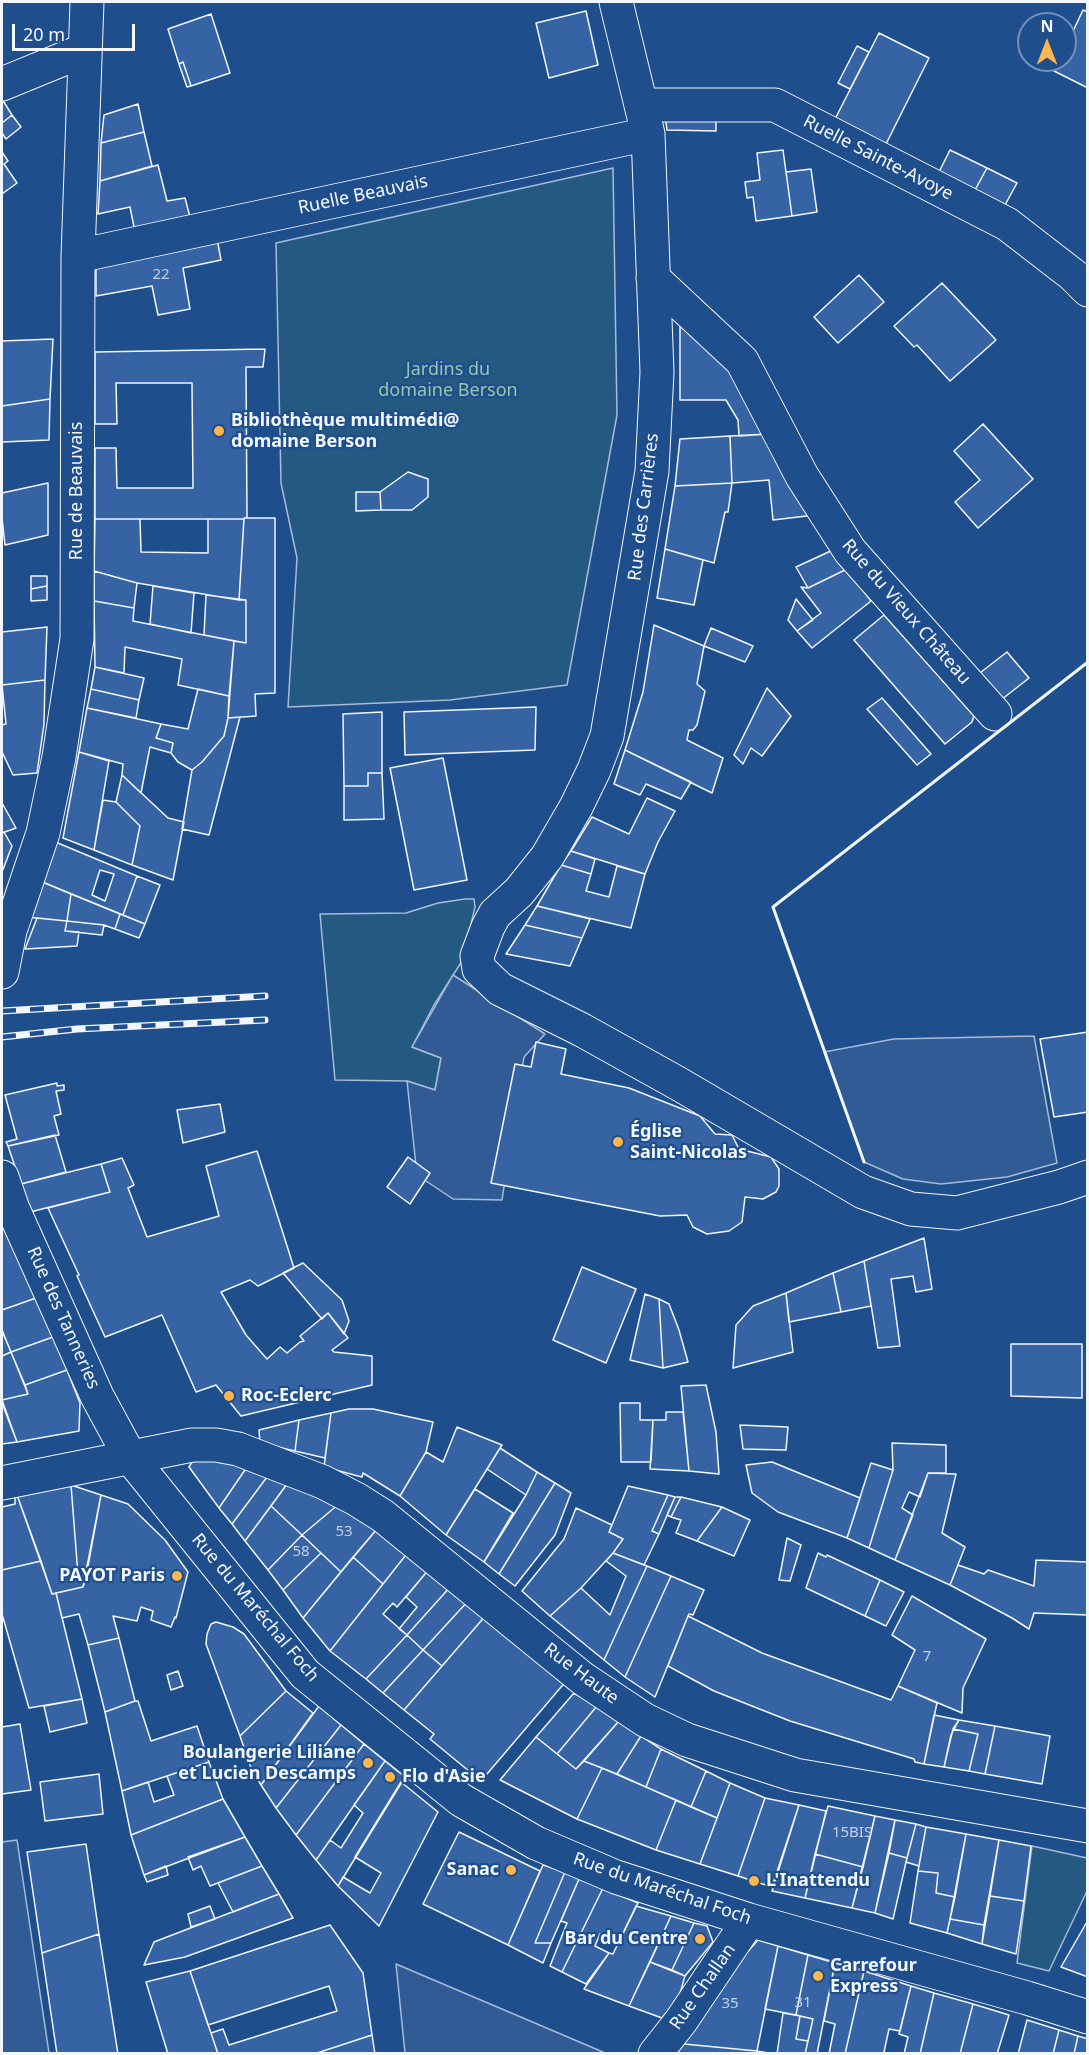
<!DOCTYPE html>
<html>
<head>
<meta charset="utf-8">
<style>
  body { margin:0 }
  #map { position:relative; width:1089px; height:2055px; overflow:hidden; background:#1f4e8c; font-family:"Noto Sans",sans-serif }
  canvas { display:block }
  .frame { position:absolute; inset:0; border:3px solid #f2f6ff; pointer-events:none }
  .north { position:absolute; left:1017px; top:12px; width:60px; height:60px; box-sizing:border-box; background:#1f4e8c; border:2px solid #7391ba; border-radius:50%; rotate:0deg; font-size:16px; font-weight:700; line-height:24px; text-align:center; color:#f2f6ff }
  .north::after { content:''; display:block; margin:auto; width:21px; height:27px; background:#ffb74d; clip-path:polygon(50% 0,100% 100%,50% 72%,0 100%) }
  .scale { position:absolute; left:12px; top:24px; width:123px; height:27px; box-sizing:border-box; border:3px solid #f2f6ff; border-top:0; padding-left:8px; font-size:18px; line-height:21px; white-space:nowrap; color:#f2f6ff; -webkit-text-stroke:4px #1f4e8c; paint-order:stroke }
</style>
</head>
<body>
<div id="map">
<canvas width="1089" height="2055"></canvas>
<div class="frame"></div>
<div class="north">N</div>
<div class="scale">20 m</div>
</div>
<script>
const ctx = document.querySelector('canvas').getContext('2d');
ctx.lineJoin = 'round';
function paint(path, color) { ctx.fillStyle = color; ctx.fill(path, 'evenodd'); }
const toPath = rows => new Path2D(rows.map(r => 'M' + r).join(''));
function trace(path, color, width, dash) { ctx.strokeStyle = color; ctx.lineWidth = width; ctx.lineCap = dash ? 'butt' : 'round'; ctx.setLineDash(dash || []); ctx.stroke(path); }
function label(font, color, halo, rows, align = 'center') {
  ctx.font = font + ' "Noto Sans",sans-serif'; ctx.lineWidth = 4.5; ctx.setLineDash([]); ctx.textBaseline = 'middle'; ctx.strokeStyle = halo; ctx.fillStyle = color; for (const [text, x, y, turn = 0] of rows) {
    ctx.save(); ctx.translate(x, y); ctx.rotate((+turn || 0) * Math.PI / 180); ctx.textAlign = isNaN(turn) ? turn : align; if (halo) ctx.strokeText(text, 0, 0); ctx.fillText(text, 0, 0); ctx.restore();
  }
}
const green = toPath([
  [613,168,617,415,567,685,450,700,288,707,297,558,281,483,276,243,613,168],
  [465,899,474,899,475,907,470,928,471,947,434,1005,412,1047,441,1058,435,1090,407,1081,335,1080,320,914,406,913,438,903,465,899],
  [1032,1846,1087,1858,1087,1891,1049,1971,1017,1963,1032,1846]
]);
paint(green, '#245a82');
trace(green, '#a8bbd7', 1.5);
const parking = toPath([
  [453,975,545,1034,524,1057,502,1200,453,1199,417,1175,407,1081,435,1090,441,1058,412,1047,453,975],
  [1034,1036,1057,1163,1007,1177,941,1184,903,1179,864,1162,824,1052,894,1039,1034,1036],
  [17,1840,49,2053,2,2053,2,1842,17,1840],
  [396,1964,603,2052,602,2053,405,2053,396,1964]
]);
paint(parking, '#305b95');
trace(parking, '#a8bbd7', 1.5);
const building = toPath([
  [1083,10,1088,12,1088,88,1054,71,1059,60,1065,60,1065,48,1083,10],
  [586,11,598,65,549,78,536,23,586,11],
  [211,14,230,73,191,86,183,62,179,64,168,29,211,14],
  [879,33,929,58,885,146,834,121,879,33],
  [857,46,869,52,850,89,838,83,857,46],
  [183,62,191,86,187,87,179,64,183,62],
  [2,99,12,115,2,123,2,99],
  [138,104,144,132,101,143,104,115,138,104],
  [664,108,716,109,716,131,667,130,664,108],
  [12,115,21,127,6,139,2,133,2,123,12,115],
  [144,132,152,166,100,181,101,143,144,132],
  [783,150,792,216,756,221,753,197,747,198,745,182,760,180,757,153,783,150],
  [950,150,987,168,975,190,939,172,950,150],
  [2,152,8,161,4,164,17,183,2,194,2,152],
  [158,165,167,201,185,198,191,221,135,232,130,207,98,214,100,181,158,165],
  [987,168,1017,183,1005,205,975,190,987,168],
  [811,169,817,212,792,216,786,172,811,169],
  [216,233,221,260,183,268,190,309,158,315,152,286,96,296,96,256,216,233],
  [859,275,884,302,838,343,814,317,859,275],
  [942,283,996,340,950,381,917,345,914,347,894,326,942,283],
  [680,325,723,358,768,434,739,436,738,420,726,400,680,400,680,325],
  [53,339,50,399,2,406,2,341,53,339],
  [265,349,263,367,246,367,247,517,244,519,95,519,95,448,116,448,117,488,193,488,192,383,116,383,117,424,95,424,95,352,265,349],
  [50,399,49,440,2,442,2,406,50,399],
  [983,424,1033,479,978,528,955,502,980,480,954,451,983,424],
  [768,434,815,515,773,520,769,480,732,483,730,436,768,434],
  [730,436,732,483,675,486,680,439,730,436],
  [408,472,428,479,428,497,412,510,381,510,380,492,408,472],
  [48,483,48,535,5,545,2,518,2,493,48,483],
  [732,483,728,512,725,512,714,563,665,549,675,486,732,483],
  [356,492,380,492,381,510,356,511,356,492],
  [244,518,275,518,275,693,255,694,256,716,228,718,234,641,246,643,246,600,239,600,244,518],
  [95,519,140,519,141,552,208,553,208,519,244,519,239,600,137,583,94,571,95,519],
  [665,549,703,560,694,605,657,598,665,549],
  [835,549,847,569,808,588,796,567,835,549],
  [847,569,871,601,812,648,797,631,821,613,801,587,808,588,847,569],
  [94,571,137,583,134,608,94,601,94,571],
  [31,576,47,576,47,586,31,589,31,576],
  [47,586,47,600,31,601,31,589,47,586],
  [153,586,194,593,191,633,150,624,153,586],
  [206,595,246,600,246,643,204,635,206,595],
  [796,599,813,620,797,631,788,620,796,599],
  [94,601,134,608,133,621,234,641,229,696,178,685,182,659,125,647,124,673,95,667,94,601],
  [884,615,974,716,972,722,945,744,854,640,884,615],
  [654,625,704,646,697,684,705,691,697,725,693,730,689,730,687,740,723,758,712,793,625,750,643,692,654,625],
  [47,627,45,680,2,685,2,632,47,627],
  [711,628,753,646,745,662,704,646,711,628],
  [1007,652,1029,678,1001,700,976,676,1007,652],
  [95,667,144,678,139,700,91,689,95,667],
  [45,680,44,724,37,773,13,775,2,752,2,725,6,724,2,685,45,680],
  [767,688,791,716,762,756,751,748,743,764,734,755,767,688],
  [91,689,139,700,136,718,87,708,91,689],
  [198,689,229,696,228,718,224,736,202,762,192,770,178,762,171,753,173,743,156,738,161,724,188,729,198,689],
  [882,698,931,754,917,765,867,709,882,698],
  [536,707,535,750,405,755,404,712,536,707],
  [87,708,161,724,156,738,173,743,171,753,150,747,141,793,122,775,123,764,79,752,87,708],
  [382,712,382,773,368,773,368,786,344,786,343,714,382,712],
  [240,717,209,835,182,829,192,770,202,762,224,736,228,718,240,717],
  [625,750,691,782,681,799,646,784,640,795,614,784,625,750],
  [79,752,109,761,94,850,63,838,79,752],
  [443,758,467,880,414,890,390,768,443,758],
  [368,773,382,773,384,819,344,820,344,786,368,786,368,773],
  [122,775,168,818,184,822,173,880,132,865,140,826,116,802,122,775],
  [647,798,675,811,658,842,645,874,571,851,592,817,629,834,647,798],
  [103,800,116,802,140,826,132,865,94,850,103,800],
  [2,803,16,828,2,833,2,803],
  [4,832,12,846,2,872,2,833,4,832],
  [53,841,137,876,123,915,40,881,53,841],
  [100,870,114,874,105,901,92,895,100,870],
  [571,851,595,859,591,874,561,865,571,851],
  [561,865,591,874,586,891,609,897,617,866,645,874,631,928,537,906,561,865],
  [137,876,160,885,145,924,123,915,137,876],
  [40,881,71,894,67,921,26,917,40,881],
  [71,894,120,914,115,929,104,925,67,921,71,894],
  [537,906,590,919,582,938,525,925,537,906],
  [120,914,145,924,139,938,115,929,120,914],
  [37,918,67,921,65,931,79,932,77,946,25,949,37,918],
  [67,921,104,925,102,935,65,931,67,921],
  [525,925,582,938,570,966,506,954,525,925],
  [1088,1032,1088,1112,1054,1117,1040,1039,1088,1032],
  [536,1042,566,1049,561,1074,629,1088,700,1116,715,1134,732,1135,739,1149,771,1157,779,1169,779,1186,776,1192,763,1199,745,1197,742,1222,729,1231,707,1234,693,1227,687,1215,660,1216,491,1183,515,1064,531,1067,536,1042],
  [57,1083,57,1086,64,1085,64,1090,56,1091,61,1114,54,1116,59,1135,8,1146,6,1142,17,1139,5,1095,57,1083],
  [220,1104,225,1132,183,1143,177,1110,220,1104],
  [55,1135,66,1172,21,1184,8,1146,55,1135],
  [257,1151,294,1268,258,1286,250,1280,221,1292,246,1335,267,1359,280,1347,287,1353,300,1342,304,1341,300,1336,328,1313,348,1338,332,1350,334,1352,372,1356,372,1385,241,1416,216,1385,196,1392,162,1315,105,1337,77,1276,79,1275,48,1208,110,1192,101,1164,122,1158,134,1185,128,1188,147,1237,219,1216,206,1166,257,1151],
  [408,1157,430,1173,410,1204,387,1187,408,1157],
  [101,1164,110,1192,30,1212,21,1184,101,1164],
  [2,1216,36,1298,2,1310,2,1216],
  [924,1238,932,1289,916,1292,913,1276,891,1279,900,1346,878,1348,864,1261,924,1238],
  [864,1261,871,1306,841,1312,833,1273,864,1261],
  [303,1263,342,1300,349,1321,344,1334,328,1313,322,1319,283,1273,303,1263],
  [582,1267,636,1289,606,1363,553,1340,582,1267],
  [833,1273,841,1312,789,1322,786,1293,833,1273],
  [786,1293,793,1352,733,1368,736,1325,753,1306,786,1293],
  [645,1294,659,1299,663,1368,630,1360,645,1294],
  [36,1298,53,1337,11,1352,2,1331,2,1310,36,1298],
  [659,1299,669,1304,679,1330,688,1362,663,1368,659,1299],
  [2,1330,11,1352,2,1356,2,1330],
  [53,1337,67,1370,25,1385,11,1352,53,1337],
  [1011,1344,1082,1344,1082,1398,1011,1396,1011,1344],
  [11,1352,28,1394,2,1400,2,1356,11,1352],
  [67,1370,80,1403,79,1431,17,1442,2,1400,28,1394,25,1385,67,1370],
  [706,1385,716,1432,719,1474,689,1471,681,1386,706,1385],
  [2,1403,17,1442,2,1444,2,1403],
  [620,1403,640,1403,640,1420,653,1420,651,1462,621,1462,620,1403],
  [349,1409,373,1409,433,1422,426,1452,400,1496,363,1473,362,1477,324,1467,331,1413,349,1409],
  [666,1412,683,1412,689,1471,650,1469,653,1420,666,1420,666,1412],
  [331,1413,325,1458,295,1451,299,1420,331,1413],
  [299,1420,295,1451,260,1443,259,1430,299,1420],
  [740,1425,788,1427,786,1450,743,1449,740,1425],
  [457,1427,502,1445,446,1535,400,1496,426,1452,443,1462,457,1427],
  [892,1443,946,1445,946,1473,928,1473,920,1497,909,1492,902,1508,913,1515,895,1560,869,1548,893,1470,892,1443],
  [500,1448,537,1472,526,1495,487,1469,500,1448],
  [198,1452,249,1464,219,1508,189,1467,198,1452],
  [772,1462,860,1498,847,1538,778,1512,752,1493,746,1465,772,1462],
  [871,1463,893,1470,869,1548,847,1538,871,1463],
  [249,1464,270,1473,232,1524,219,1508,249,1464],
  [537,1472,555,1483,499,1574,484,1562,526,1495,537,1472],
  [270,1473,290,1480,245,1541,232,1524,270,1473],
  [928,1473,956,1474,942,1533,965,1547,950,1585,895,1560,928,1473],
  [290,1480,340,1503,302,1535,271,1506,290,1480],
  [555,1483,571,1493,555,1535,515,1586,499,1574,555,1483],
  [71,1485,101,1495,86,1577,78,1575,71,1485],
  [71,1485,78,1575,86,1577,83,1587,52,1594,17,1495,71,1485],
  [628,1486,668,1495,652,1531,659,1534,644,1565,613,1553,623,1539,609,1532,628,1486],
  [475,1489,513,1513,484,1562,446,1535,475,1489],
  [15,1495,17,1495,41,1561,2,1570,2,1507,15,1504,15,1495],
  [101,1495,128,1504,165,1540,188,1572,176,1618,175,1617,171,1627,151,1620,153,1611,141,1607,137,1621,113,1616,119,1638,88,1645,79,1614,62,1618,56,1593,83,1587,101,1495],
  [668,1495,675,1497,659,1534,652,1531,668,1495],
  [675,1497,681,1497,671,1517,667,1515,675,1497],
  [681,1497,722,1507,697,1541,676,1533,681,1520,671,1517,681,1497],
  [340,1503,377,1529,341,1572,302,1535,340,1503],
  [271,1506,302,1535,268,1570,245,1541,271,1506],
  [722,1507,750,1520,734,1556,697,1541,722,1507],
  [576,1508,612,1525,609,1532,623,1539,613,1553,581,1588,550,1616,522,1591,564,1539,576,1508],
  [377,1529,409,1551,383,1584,353,1557,377,1529],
  [302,1535,321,1553,283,1590,268,1570,302,1535],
  [787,1538,801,1545,790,1581,779,1580,787,1538],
  [409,1551,430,1568,397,1607,393,1603,383,1614,407,1635,366,1679,330,1651,409,1551],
  [321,1553,341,1572,303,1618,283,1590,321,1553],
  [613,1553,647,1566,604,1660,550,1616,581,1588,610,1615,626,1576,606,1561,613,1553],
  [818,1553,826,1557,827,1555,880,1580,865,1616,806,1588,818,1553],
  [353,1557,383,1584,330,1651,303,1618,353,1557],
  [1036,1560,1088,1562,1088,1615,1034,1613,1029,1629,1012,1618,950,1585,958,1565,984,1574,988,1570,1034,1586,1036,1560],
  [41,1561,52,1594,56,1593,82,1699,29,1708,2,1614,2,1570,41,1561],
  [647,1566,671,1576,625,1677,604,1660,647,1566],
  [430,1568,451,1586,407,1635,399,1629,417,1607,406,1597,430,1568],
  [671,1576,704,1590,693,1615,689,1614,688,1616,655,1697,625,1677,671,1576],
  [880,1580,904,1592,886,1626,865,1616,880,1580],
  [451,1586,469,1600,423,1650,407,1635,451,1586],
  [912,1596,986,1639,963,1688,962,1713,898,1686,915,1650,892,1635,912,1596],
  [469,1600,487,1614,442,1666,423,1650,469,1600],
  [487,1614,567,1680,481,1781,430,1739,434,1734,404,1710,487,1614],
  [688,1616,762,1653,891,1700,898,1686,937,1703,924,1764,915,1762,914,1759,790,1721,714,1691,668,1666,688,1616],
  [216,1622,233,1627,244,1634,286,1691,240,1736,206,1644,207,1634,211,1624,216,1622],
  [407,1635,423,1650,383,1693,366,1679,407,1635],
  [119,1638,135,1701,105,1712,88,1645,119,1638],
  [423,1650,442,1666,404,1710,383,1693,423,1650],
  [178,1671,183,1686,171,1690,167,1675,178,1671],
  [286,1691,313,1713,261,1785,251,1768,240,1736,286,1691],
  [574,1693,597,1706,557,1754,536,1737,574,1693],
  [82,1699,87,1723,50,1732,44,1706,82,1699],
  [135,1701,138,1701,151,1741,197,1726,209,1762,122,1791,105,1712,135,1701],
  [319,1706,341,1725,276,1808,261,1785,319,1706],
  [597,1706,619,1721,576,1769,557,1754,597,1706],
  [934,1715,959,1720,951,1735,944,1767,924,1764,934,1715],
  [959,1720,995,1726,985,1774,969,1771,978,1734,953,1729,959,1720],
  [619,1721,641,1736,617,1774,584,1761,619,1721],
  [20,1724,31,1790,2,1794,2,1727,20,1724],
  [341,1725,364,1744,296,1835,276,1808,341,1725],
  [995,1726,1050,1736,1042,1784,985,1774,995,1726],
  [953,1729,978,1734,969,1771,944,1767,953,1729],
  [641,1736,661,1749,646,1787,617,1774,641,1736],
  [536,1737,576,1769,584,1761,602,1768,577,1819,500,1780,536,1737],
  [364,1744,385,1761,316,1860,296,1835,364,1744],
  [661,1749,706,1771,691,1807,646,1787,661,1749],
  [385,1761,405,1777,338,1886,316,1860,330,1840,341,1848,363,1813,354,1805,385,1761],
  [209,1762,223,1799,131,1835,122,1791,148,1782,154,1802,174,1795,167,1776,209,1762],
  [602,1768,676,1800,656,1850,577,1819,602,1768],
  [706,1771,730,1783,717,1818,691,1807,706,1771],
  [99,1774,103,1814,45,1821,40,1782,99,1774],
  [401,1782,438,1812,379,1926,338,1886,343,1877,370,1893,381,1873,355,1857,401,1782],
  [730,1783,765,1798,738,1876,700,1864,730,1783],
  [765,1798,799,1805,772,1887,738,1876,765,1798],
  [223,1799,245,1837,144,1875,131,1835,223,1799],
  [676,1800,717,1818,700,1864,656,1850,676,1800],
  [799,1805,826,1811,805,1898,772,1891,799,1805],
  [828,1806,875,1816,863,1867,815,1854,828,1806],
  [875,1816,895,1820,875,1913,852,1908,875,1816],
  [895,1820,916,1824,907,1858,889,1853,895,1820],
  [916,1824,926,1827,919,1866,906,1862,916,1824],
  [926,1827,966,1834,955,1897,936,1893,938,1873,918,1871,926,1827],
  [459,1832,540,1871,508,1945,423,1904,459,1832],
  [966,1834,999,1840,984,1925,950,1919,966,1834],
  [245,1837,262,1866,210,1886,201,1866,193,1870,188,1857,245,1837],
  [999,1840,1031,1846,1024,1901,990,1896,999,1840],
  [86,1844,99,1934,42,1953,27,1852,86,1844],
  [889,1853,907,1858,893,1919,875,1913,889,1853],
  [815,1854,863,1867,852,1908,805,1898,815,1854],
  [543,1865,565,1872,535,1943,551,1943,543,1963,508,1945,543,1865],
  [166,1866,168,1875,147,1882,144,1875,166,1866],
  [262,1866,279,1894,233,1912,218,1883,262,1866],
  [918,1871,938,1873,936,1893,955,1897,947,1933,910,1923,918,1871],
  [565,1872,579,1879,551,1943,535,1943,565,1872],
  [579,1879,603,1888,562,1972,550,1966,567,1923,561,1921,579,1879],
  [603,1888,638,1903,619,1942,600,1934,595,1946,609,1953,586,1984,562,1972,603,1888],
  [279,1894,293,1918,185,1957,144,1965,154,1942,279,1894],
  [990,1896,1024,1901,1016,1954,982,1944,990,1896],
  [210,1906,215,1919,191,1927,188,1914,210,1906],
  [636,1906,671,1916,629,2006,584,1989,609,1953,613,1954,636,1906],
  [671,1916,694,1923,672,1970,650,1962,671,1916],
  [950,1919,984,1925,982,1944,947,1933,950,1919],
  [1088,1920,1088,1977,1061,1967,1088,1920],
  [694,1923,707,1926,713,1942,685,1976,672,1970,694,1923],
  [330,1925,363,1973,372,2035,314,2054,218,2054,211,2033,223,2029,229,2045,337,2011,329,1986,208,2025,190,1971,330,1925],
  [99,1934,118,2054,57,2054,42,1953,99,1934],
  [758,1940,778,1946,757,2051,684,2044,695,2028,710,1994,758,1940],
  [778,1946,808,1955,796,2015,765,2009,778,1946],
  [808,1955,835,1963,817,2054,805,2054,813,2019,796,2015,808,1955],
  [650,1962,685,1976,679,1997,662,2018,629,2006,650,1962],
  [835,1963,864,1971,845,2054,829,2054,835,2024,824,2021,835,1963],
  [190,1971,211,2033,218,2054,168,2054,146,1982,190,1971],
  [864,1971,911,1986,900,2031,889,2029,884,2052,889,2054,845,2054,864,1971],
  [911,1986,934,1993,920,2054,904,2054,908,2037,899,2034,911,1986],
  [934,1993,973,2004,960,2054,920,2054,934,1993],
  [973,2004,1009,2015,997,2054,960,2054,973,2004],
  [783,2013,800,2016,796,2039,808,2041,805,2054,777,2054,783,2013],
  [800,2016,813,2019,808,2041,796,2039,800,2016],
  [1027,2020,1059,2030,1053,2054,1018,2054,1027,2020],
  [1059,2030,1078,2036,1074,2054,1053,2054,1059,2030],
  [372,2035,375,2054,314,2054,372,2035],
  [1078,2036,1088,2039,1088,2054,1074,2054,1078,2036],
  [684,2044,757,2051,774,2054,676,2054,684,2044]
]);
paint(building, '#3563a3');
trace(building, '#f2f6ff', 1.5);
const minor = toPath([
  [616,2,648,134,657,372,652,471,607,736,594,770,576,807,547,857,519,892,495,914,488,927,477,956,479,969,500,989,582,1030,679,1084,863,1192,911,1209,957,1213,1059,1187,1088,1177],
  [2,84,85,50],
  [642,105,775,105,1007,224,1073,275,1088,290],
  [78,256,648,134],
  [653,278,742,361,802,476,850,551,995,714],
  [2,972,10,931,43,833,59,757,77,639,78,256,87,2],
  [2,1177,13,1209,97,1396,130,1457,305,1674,461,1800,536,1843,616,1877,749,1920,1027,1998,1088,2017],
  [2,1483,192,1445,216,1445,238,1449,323,1482,356,1499,383,1516,582,1678,645,1720,687,1740,795,1775,1088,1826],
  [655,2054,681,2021,749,1920]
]);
trace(minor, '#f2f6ff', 35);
trace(minor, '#1f4e8c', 33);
const rail = toPath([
  [2,1011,265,996],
  [2,1037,77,1029,265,1020]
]);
trace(rail, '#f2f6ff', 7);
trace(rail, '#1f4e8c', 4.5, [14]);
trace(toPath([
  [864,1162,773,907,1088,662]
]), '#f2f6ff', 3);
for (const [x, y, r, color] of [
  [219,431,6,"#ffb74d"],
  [618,1142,6,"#ffb74d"],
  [229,1396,6,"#ffb74d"],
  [177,1576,6,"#ffb74d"],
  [368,1763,6,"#ffb74d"],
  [390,1777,6,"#ffb74d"],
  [511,1870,6,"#ffb74d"],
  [754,1881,6,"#ffb74d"],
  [700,1939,6,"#ffb74d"],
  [818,1976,6,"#ffb74d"]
]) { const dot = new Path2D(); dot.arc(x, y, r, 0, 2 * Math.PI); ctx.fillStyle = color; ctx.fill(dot); trace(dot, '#1f4e8c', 2); }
label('15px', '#c3d1e8', null, [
  ["22",161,275],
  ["53",344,1532],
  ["58",301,1552],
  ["7",927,1657],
  ["15BIS",852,1833],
  ["31",803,2003],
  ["35",730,2004]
]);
label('18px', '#f2f6ff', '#1f4e8c', [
  ["Ruelle Sainte-Avoye",878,158,27],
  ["Ruelle Beauvais",363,195,-12],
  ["Rue de Beauvais",77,491,-90],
  ["Rue des Carrières",644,507,-83],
  ["Rue du Vieux Château",906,612,49],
  ["Rue des Tanneries",63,1318,66],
  ["Rue du Maréchal Foch",255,1608,50],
  ["Rue Haute",581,1674,37],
  ["Rue du Maréchal Foch",662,1889,19],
  ["Rue Challan",703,1987,-55]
]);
label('18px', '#97c8a6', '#1f4e8c', [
  ["Jardins du",448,370],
  ["domaine Berson",448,391]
]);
label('bold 18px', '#f2f6ff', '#1f4e8c', [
  ["Bibliothèque multimédi@",231,421],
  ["domaine Berson",231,442],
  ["Église",630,1132],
  ["Saint-Nicolas",630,1153],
  ["Roc-Eclerc",241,1396],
  ["PAYOT Paris",165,1576,"right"],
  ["Boulangerie Liliane",356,1753,"right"],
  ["et Lucien Descamps",356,1774,"right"],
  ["Flo d'Asie",402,1777],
  ["Sanac",499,1870,"right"],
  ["L'Inattendu",766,1881],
  ["Bar du Centre",688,1939,"right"],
  ["Carrefour",830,1966],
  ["Express",830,1987]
], 'left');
</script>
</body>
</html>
